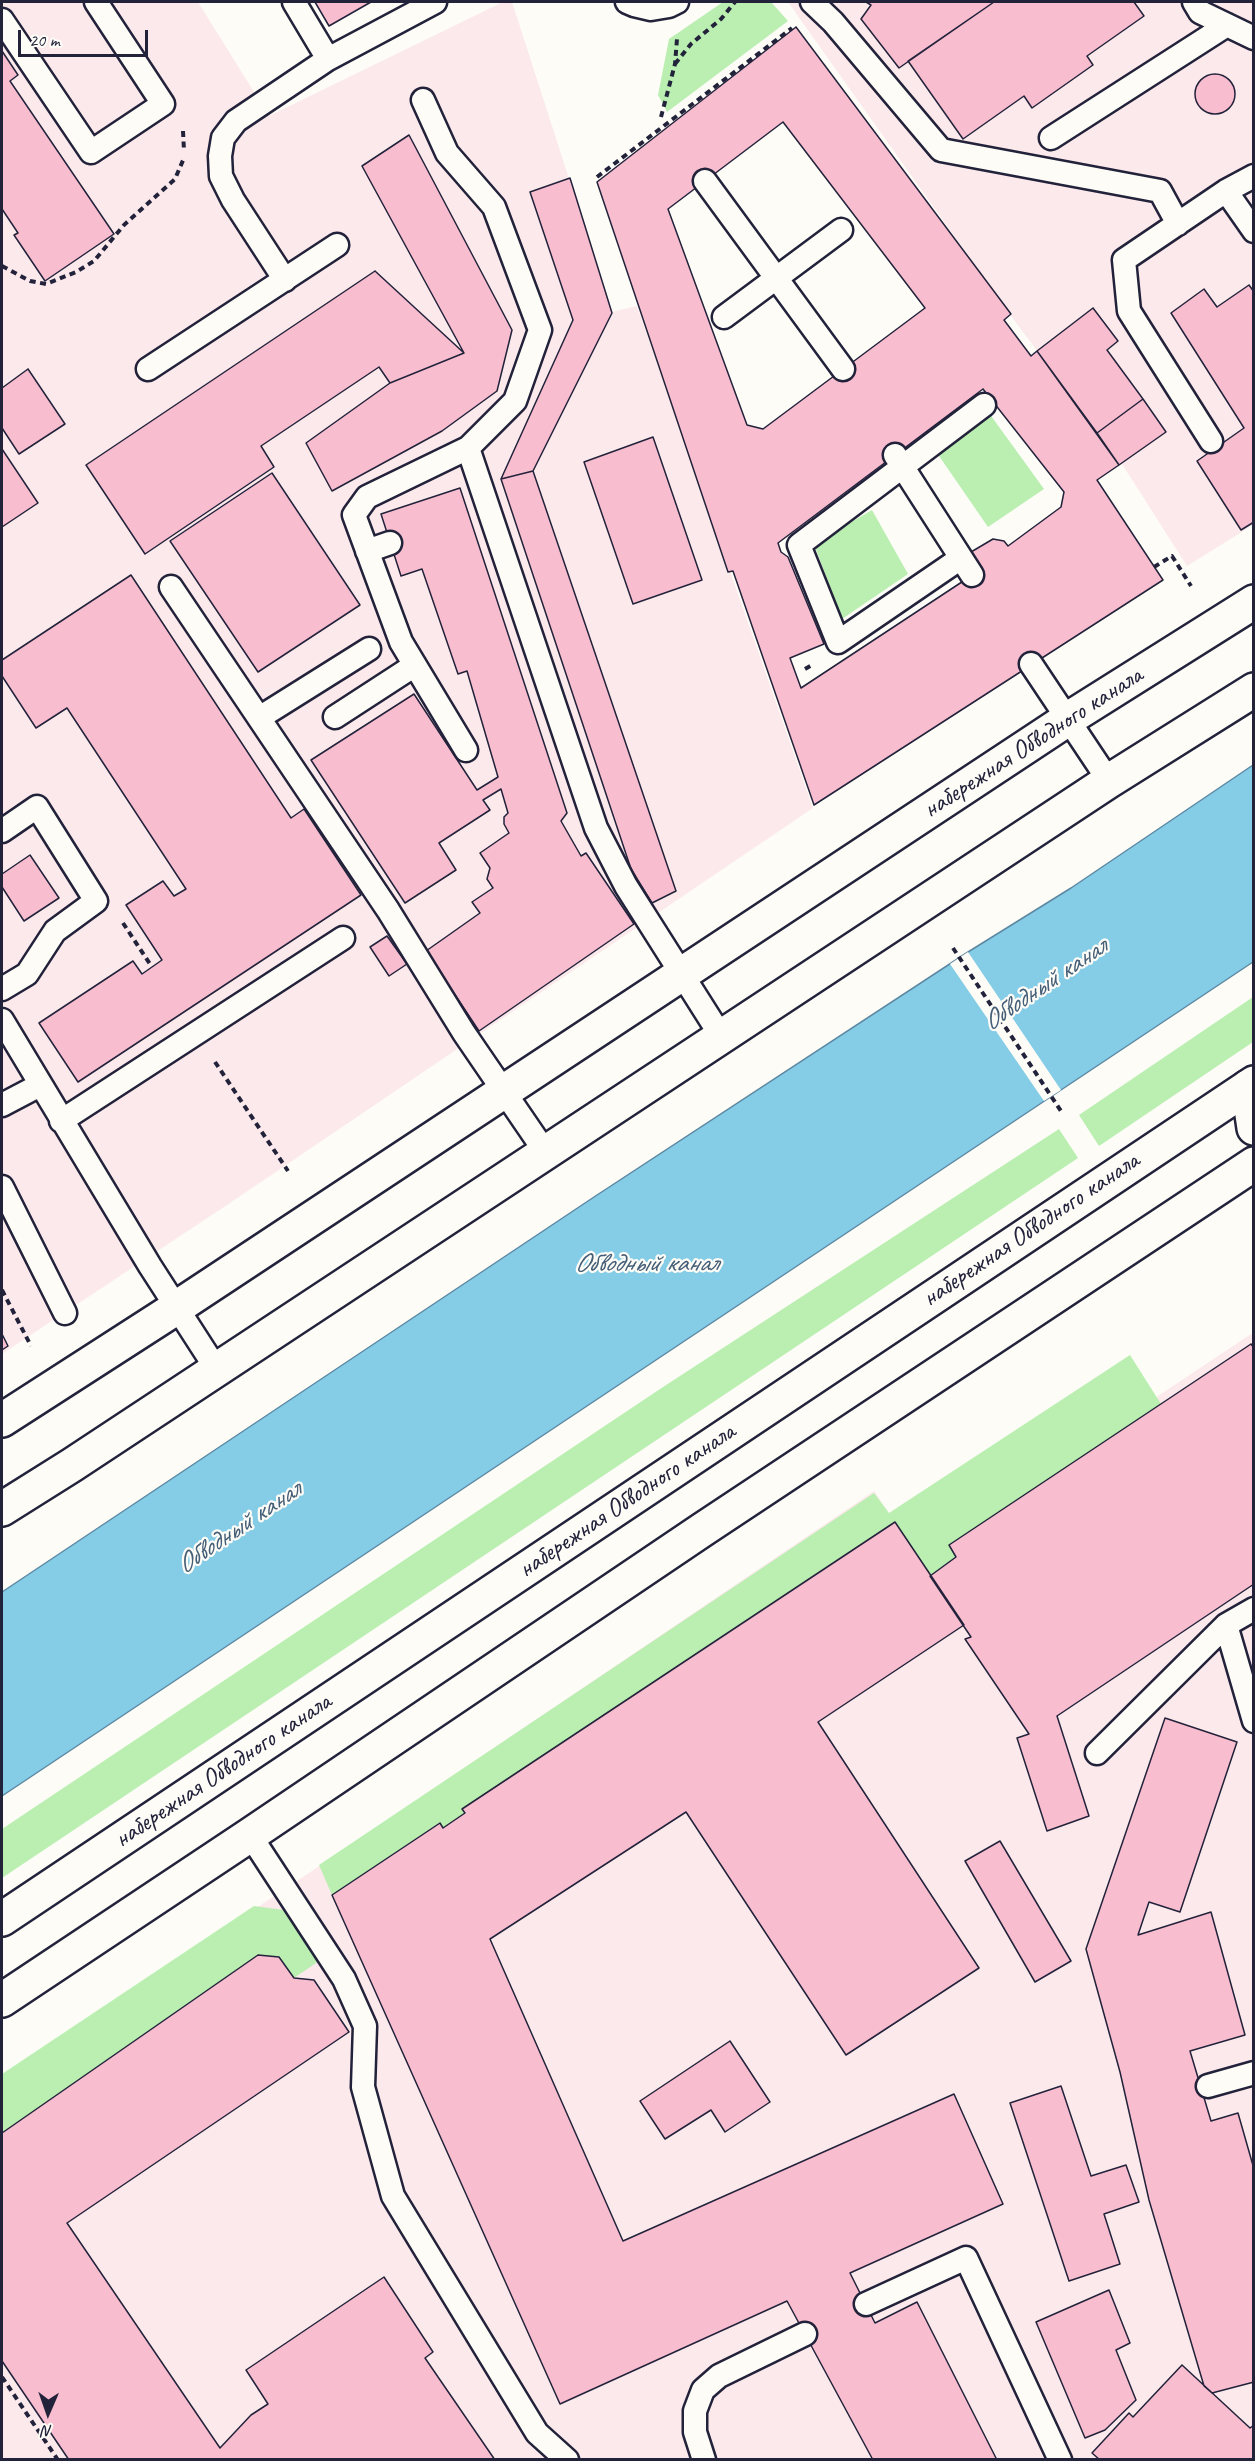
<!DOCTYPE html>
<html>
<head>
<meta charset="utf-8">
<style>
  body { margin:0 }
  #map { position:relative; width:1255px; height:2461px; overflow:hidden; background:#fdfcf7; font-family:Caveat,sans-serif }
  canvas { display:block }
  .frame { position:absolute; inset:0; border:3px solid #22223b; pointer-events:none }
  .north { position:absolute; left:18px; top:2383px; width:60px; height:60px; -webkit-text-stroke:4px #fdfcf7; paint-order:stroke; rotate:182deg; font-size:16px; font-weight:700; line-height:24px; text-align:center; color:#22223b }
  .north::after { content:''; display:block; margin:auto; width:21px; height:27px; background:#22223b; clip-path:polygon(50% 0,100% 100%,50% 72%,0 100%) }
  .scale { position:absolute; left:18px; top:30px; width:130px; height:27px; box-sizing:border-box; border:3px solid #22223b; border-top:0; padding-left:8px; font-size:18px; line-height:21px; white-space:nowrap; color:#22223b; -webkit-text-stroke:4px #fdfcf7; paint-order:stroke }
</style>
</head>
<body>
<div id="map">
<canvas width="1255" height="2461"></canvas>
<div class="frame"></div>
<div class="north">N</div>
<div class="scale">20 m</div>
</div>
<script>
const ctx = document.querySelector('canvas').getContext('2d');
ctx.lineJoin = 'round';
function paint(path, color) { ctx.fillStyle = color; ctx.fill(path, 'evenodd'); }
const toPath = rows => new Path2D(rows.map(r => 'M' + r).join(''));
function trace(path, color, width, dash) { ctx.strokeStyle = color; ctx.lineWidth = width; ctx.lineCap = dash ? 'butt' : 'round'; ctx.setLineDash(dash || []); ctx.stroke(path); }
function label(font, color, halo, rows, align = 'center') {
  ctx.font = font + ' Caveat,sans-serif'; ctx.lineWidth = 4.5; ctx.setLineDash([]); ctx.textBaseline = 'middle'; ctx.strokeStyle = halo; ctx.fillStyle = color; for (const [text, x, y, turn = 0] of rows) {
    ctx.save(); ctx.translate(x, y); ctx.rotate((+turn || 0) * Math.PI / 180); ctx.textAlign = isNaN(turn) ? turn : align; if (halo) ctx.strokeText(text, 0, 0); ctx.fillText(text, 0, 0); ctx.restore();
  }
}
paint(toPath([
  [2,2,198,2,269,116,503,2,512,2,612,312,637,306,813,808,227,1205,2,1354],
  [788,2,1253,2,1253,525,1187,566,1122,464,1011,316],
  [1251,1334,1254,1338,1253,2459,2,2460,2,2077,318,1867,874,1491,918,1556]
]), '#fce9eb');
paint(toPath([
  [723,2,771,2,788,21,667,112,658,95,669,39],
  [989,413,1044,489,988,527,937,453],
  [872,510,908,574,842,619,814,544],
  [1253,997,1253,1042,1099,1146,1079,1115],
  [1059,1129,1078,1158,2,1878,2,1829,660,1389],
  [1130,1355,1161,1404,949,1545,956,1557,930,1576,894,1522,463,1808,465,1813,443,1828,439,1823,332,1895,319,1865,874,1493,889,1513],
  [254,1906,284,1910,319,1961,294,1978,258,1955,2,2133,2,2074]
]), '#baefb1');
const water = toPath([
  [1253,765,1253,962,2,1796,2,1592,594,1197,968,952,1071,888,1253,765]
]);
paint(water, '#85cce6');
trace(water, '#5d88a2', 1.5);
paint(toPath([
  [968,952,1061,1090,1044,1101,950,964]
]), '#fdfcf7');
const building = toPath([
  [315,2,371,2,329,26,315,2],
  [866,2,994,2,899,68,861,19,871,5,866,2],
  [994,2,1134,2,1144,16,1087,56,1093,65,1032,108,1024,96,963,139,908,61,994,2],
  [796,27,1011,314,1004,320,1031,356,1037,351,1119,465,1097,480,1163,580,814,805,733,571,728,572,597,182,796,27],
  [783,122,925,308,763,429,747,425,668,209,783,122],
  [983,389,1064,492,1061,507,1008,546,1004,541,993,539,971,552,971,563,977,572,801,688,790,658,824,644,788,557,781,552,778,543,983,389],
  [2,51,18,75,10,81,114,234,45,281,14,235,18,233,2,209,2,51],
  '1195 94a20 20 0 1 1 40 0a20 20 0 1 1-40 0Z',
  [409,135,512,330,497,391,442,431,332,491,306,443,390,383,464,353,362,166,409,135],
  [570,178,612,313,533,471,501,479,573,320,530,192,570,178],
  [375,271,464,353,390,383,379,367,261,446,274,467,145,554,86,465,375,271],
  [1249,285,1254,292,1254,522,1241,530,1197,461,1244,428,1171,313,1204,289,1217,307,1249,285],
  [1093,308,1118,341,1107,350,1143,399,1097,433,1037,351,1093,308],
  [28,369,65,424,19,454,2,428,2,388,28,369],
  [1143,399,1166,432,1119,465,1097,433,1143,399],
  [653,437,702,580,633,604,584,462,653,437],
  [2,449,38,503,2,527,2,449],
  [533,471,676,891,652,903,631,869,501,479,533,471],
  [272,473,360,605,258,672,170,541,272,473],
  [460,488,567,813,561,821,581,856,586,853,634,924,479,1031,426,951,480,913,472,902,493,888,487,879,490,868,480,853,509,833,504,824,504,817,508,813,501,789,483,800,490,810,439,843,456,870,405,903,311,760,414,694,477,790,498,777,467,671,458,674,422,569,401,576,381,514,460,488],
  [131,575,291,818,304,809,361,895,78,1082,39,1023,133,961,142,974,162,960,126,905,163,881,174,896,186,889,67,708,36,728,2,676,2,660,131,575],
  [30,855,59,898,24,921,2,887,2,874,30,855],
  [387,936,407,964,389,976,370,947,387,936],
  [2,1334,8,1346,2,1350,2,1334],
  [1251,1344,1254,1348,1254,1584,1057,1716,1089,1816,1047,1831,1017,1738,1029,1734,965,1639,971,1637,930,1576,956,1557,949,1545,1251,1344],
  [895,1522,964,1625,818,1722,979,1968,846,2055,686,1812,490,1939,623,2241,954,2094,1003,2204,850,2273,875,2323,917,2302,997,2460,873,2460,787,2301,560,2404,332,1895,440,1823,443,1828,465,1813,462,1809,895,1522],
  [1165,1718,1237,1742,1180,1912,1149,1902,1138,1935,1211,1912,1245,2035,1190,2051,1211,2121,1238,2113,1254,2169,1254,2382,1212,2393,1204,2386,1149,2200,1120,2072,1086,1949,1165,1718],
  [1000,1841,1071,1961,1035,1982,965,1861,1000,1841],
  [258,1955,279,1957,294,1978,314,1980,349,2032,67,2223,220,2448,251,2415,268,2404,246,2370,384,2277,433,2352,425,2358,495,2460,69,2460,2,2361,2,2133,258,1955],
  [730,2041,770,2102,725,2132,711,2110,665,2139,640,2101,730,2041],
  [1061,2086,1091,2176,1126,2165,1139,2202,1104,2214,1120,2264,1069,2281,1010,2103,1061,2086],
  [1109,2290,1130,2343,1116,2350,1136,2400,1105,2430,1085,2438,1036,2322,1109,2290],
  [1182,2365,1250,2428,1254,2425,1254,2460,1100,2460,1092,2453,1129,2413,1133,2417,1182,2365]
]);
paint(building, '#f8becf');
trace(building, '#22223b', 1.5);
const service = toPath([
  [294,2,328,59],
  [627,2,634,5,651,9,669,6,677,2],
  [812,2,833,22,941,150,1160,191,1178,224],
  [1194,2,1200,12,1254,38],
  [2,20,91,152,163,104,96,2],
  [423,100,447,153,494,207,540,330,515,401,468,448,596,828,626,886,721,1036],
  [1051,138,1227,25],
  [705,181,843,369],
  [1226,191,1254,231],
  [285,280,233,200,221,176,220,156,223,138,236,121,328,59,435,2],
  [724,317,841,230],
  [148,369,337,245],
  [1211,441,1129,311,1124,260,1226,191,1254,176],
  [895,455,972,575],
  [367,551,390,543],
  [961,558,838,642,799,545,984,405],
  [171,587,388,910,464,1033,546,1153],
  [1031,664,1109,781],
  [335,717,415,665],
  [259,718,369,649],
  [466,750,401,642,354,515,367,497,468,448],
  [2,831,37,807,96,901,55,931,27,974,2,989],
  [2,1020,150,1266,217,1370],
  [2,1105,40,1085],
  [61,1121,343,938],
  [2,1187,65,1313],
  [1226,1625,1254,1721],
  [1097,1753,1226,1625,1254,1609],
  [250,1835,344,1979,365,2026,363,2087,393,2196,537,2433,567,2460],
  [1208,2086,1254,2073],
  [866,2304,966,2258,1060,2460],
  [704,2460,695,2432,695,2411,703,2390,719,2376,805,2334]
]);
const minor = toPath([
  [1248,1087,1254,1128]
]);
const secondary = toPath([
  [2,1420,176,1308,1068,719,1254,602],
  [2,1509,72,1465,1109,781,1254,690],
  [2,1919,1254,1083],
  [2,2000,250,1835,702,1530,1254,1164]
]);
trace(service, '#22223b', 27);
trace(minor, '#22223b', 38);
trace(secondary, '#22223b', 38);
trace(toPath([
  [675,64,691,44,721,19,735,2],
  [661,117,675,64,677,39],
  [183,131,184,151],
  [597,177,792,28],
  [2,266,30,281,46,284,76,272,94,261,124,225,175,179,184,158],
  [1154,567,1172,556,1191,586],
  [805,669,814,664],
  [123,923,152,967],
  [953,948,1061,1111],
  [215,1062,288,1171],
  [2,1290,31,1346],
  [2,2377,58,2460]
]), '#22223b', 4, [6, 4.5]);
trace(service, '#fdfcf7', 22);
trace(minor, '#fdfcf7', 33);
trace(secondary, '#fdfcf7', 33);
label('26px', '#22223b', '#fdfcf7', [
  ["набережная Обводного канала",1033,743,-33],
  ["набережная Обводного канала",1031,1230,-34],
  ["набережная Обводного канала",627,1501,-34],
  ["набережная Обводного канала",223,1771,-34]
]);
label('italic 27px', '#455e77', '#fdfcf7', [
  ["Обводный канал",1045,985,-34],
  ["Обводный канал",646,1264],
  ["Обводный канал",239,1528,-34]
]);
</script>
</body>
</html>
